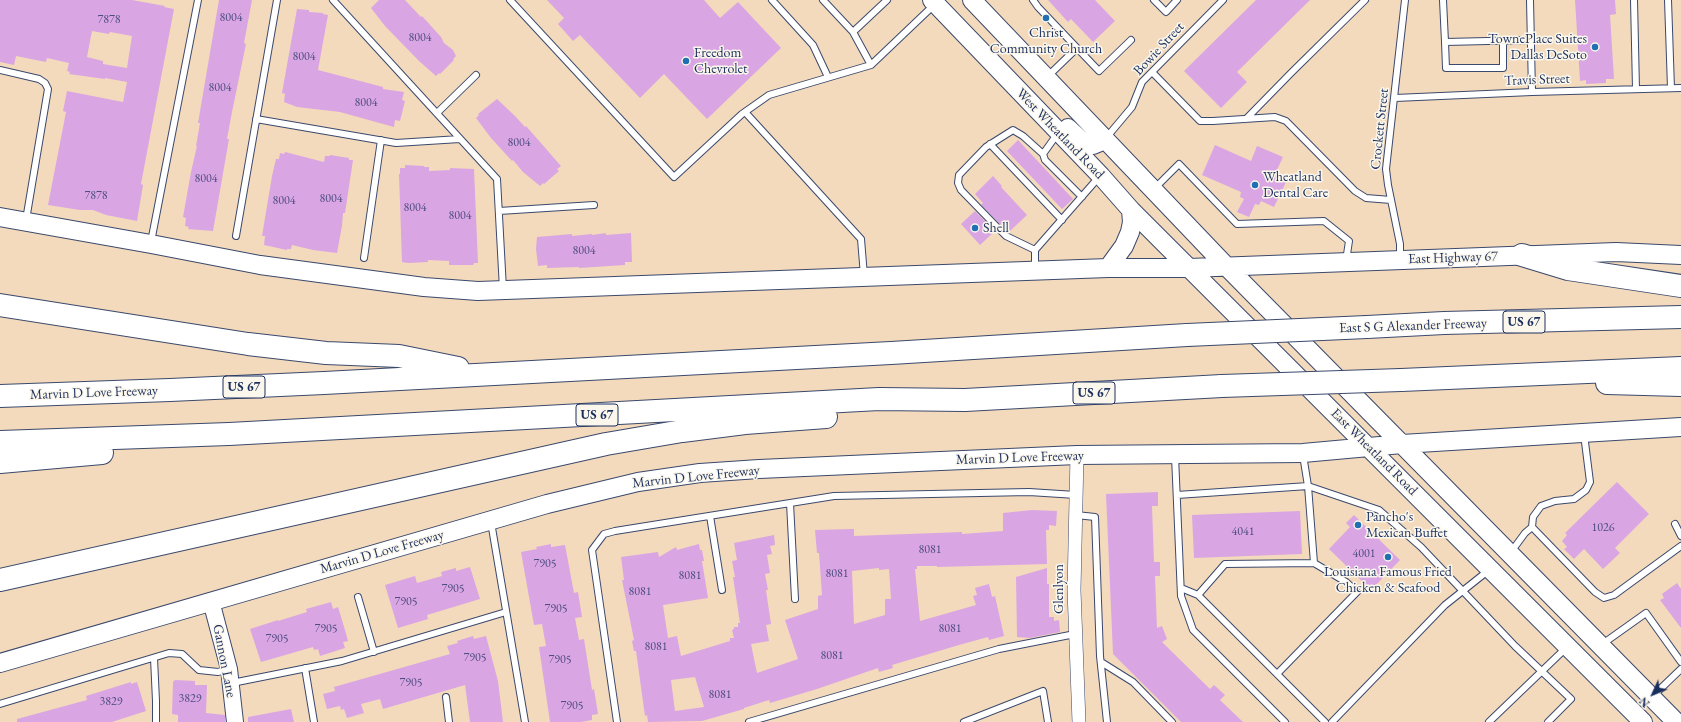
<!DOCTYPE html>
<html>
<head>
<meta charset="utf-8">
<style>
  body { margin:0 }
  #map { position:relative; width:1681px; height:722px; overflow:hidden; background:#f3dabc; font-family:"EB Garamond",serif }
  canvas { display:block }
  .north { position:absolute; left:1633px; top:674px; width:40px; height:40px; -webkit-text-stroke:3px #fbf7ec; paint-order:stroke; rotate:226deg; font-size:11px; font-weight:700; line-height:16px; text-align:center; color:#1b2f5e }
  .north::after { content:''; display:block; margin:auto; width:14px; height:18px; background:#1b2f5e; clip-path:polygon(50% 0,100% 100%,50% 72%,0 100%) }
</style>
</head>
<body>
<div id="map">
<canvas width="1681" height="722"></canvas>
<div class="north">N</div>
</div>
<script>
const ctx = document.querySelector('canvas').getContext('2d');
ctx.lineJoin = 'round';
function paint(path, color) { ctx.fillStyle = color; ctx.fill(path, 'evenodd'); }
const toPath = rows => new Path2D(rows.map(r => 'M' + r).join(''));
function trace(path, color, width, dash) { ctx.strokeStyle = color; ctx.lineWidth = width; ctx.lineCap = dash ? 'butt' : 'round'; ctx.setLineDash(dash || []); ctx.stroke(path); }
function label(font, color, halo, rows, align = 'center') {
  ctx.font = font + ' "EB Garamond",serif'; ctx.lineWidth = 3; ctx.setLineDash([]); ctx.textBaseline = 'middle'; ctx.strokeStyle = halo; ctx.fillStyle = color; for (const [text, x, y, turn = 0] of rows) {
    ctx.save(); ctx.translate(x, y); ctx.rotate((+turn || 0) * Math.PI / 180); ctx.textAlign = isNaN(turn) ? turn : align; if (halo) ctx.strokeText(text, 0, 0); ctx.fillText(text, 0, 0); ctx.restore();
  }
}
paint(toPath([
  [0,0,132,0,165,6,164,7,174,9,141,184,143,185,137,221,106,215,93,210,80,210,48,205,66,112,63,111,67,91,123,102,127,82,105,78,105,79,69,74,70,72,67,71,69,63,47,58,46,62,16,56,14,65,0,62],
  [92,31,109,34,110,32,132,36,127,68,103,64,103,61,87,57],
  [219,0,252,0,244,43,246,44,232,112,227,139,229,139,213,231,188,229,189,227,185,226,186,218,183,217,191,172,197,146,196,146,200,123,198,123],
  [379,0,405,0,421,17,422,16,441,37,444,43,453,50,456,56,453,59,454,60,440,74,439,73,436,76,419,61,385,26,371,8],
  [547,0,704,0,720,18,738,2,781,48,707,119,664,74,640,98,580,35,573,41,558,24,564,18],
  [1048,0,1095,0,1115,21,1093,42,1071,19,1068,22],
  [1256,0,1310,0,1237,72,1247,82,1221,108,1184,71],
  [1575,0,1615,0,1616,14,1610,15,1614,79,1606,79,1606,83,1586,84,1586,80,1580,81],
  [297,9,309,10,309,12,323,13,323,14,328,15,318,70,383,87,383,89,404,92,402,100,405,101,400,121,395,120,394,127,340,112,297,107,284,102,285,94,282,93],
  [497,99,516,117,525,127,526,126,561,166,557,169,559,171,544,184,543,183,540,186,523,172,513,160,512,161,491,138,476,118,479,115,478,114],
  [1018,140,1073,199,1062,209,1007,151],
  [1215,145,1251,161,1257,146,1283,157,1276,172,1288,178,1274,207,1261,201,1259,205,1255,204,1249,217,1237,212,1244,199,1240,197,1241,192,1202,175],
  [285,152,324,162,325,156,330,156,330,155,349,158,349,160,353,160,345,213,343,213,342,226,337,253,313,250,292,245,291,249,287,249,287,250,264,245,265,236,262,236,272,176,276,159,279,159,280,153,284,154],
  [405,165,424,166,424,167,429,167,429,171,450,170,450,168,474,169,478,263,474,263,473,265,449,265,449,261,428,260,428,262,408,263,402,262,399,174,400,174,400,168,405,168],
  [993,176,1002,186,1001,187,1027,215,1010,231,1003,223,1001,225,981,205,983,203,975,194],
  [975,211,995,231,980,245,961,224],
  [606,233,606,235,631,233,632,262,625,262,625,265,579,268,579,267,547,268,547,265,538,266,536,249,537,237,572,234,572,236,592,234,592,235],
  [1617,482,1649,514,1615,548,1620,553,1603,569,1584,549,1574,559,1564,549,1567,547,1562,541,1567,535,1565,533],
  [1158,492,1158,506,1152,506,1154,562,1160,562,1160,576,1155,576,1157,628,1162,626,1167,639,1162,642,1210,689,1214,685,1225,695,1220,700,1243,722,1181,722,1113,654,1106,494],
  [1032,510,1057,511,1056,526,1049,525,1049,530,1046,530,1047,564,937,567,937,566,917,566,917,569,915,569,920,621,976,605,973,596,977,595,975,588,989,584,992,597,995,596,1004,636,989,640,988,637,959,645,892,665,893,668,879,672,878,668,817,689,770,703,769,700,744,708,744,709,702,721,648,722,647,715,645,716,636,651,634,651,632,641,634,640,622,580,624,580,621,557,658,552,659,557,676,547,677,550,699,544,700,550,702,550,704,561,702,561,708,598,663,605,668,638,677,636,681,656,730,641,730,638,734,638,732,630,734,629,734,627,738,627,738,623,740,623,733,577,735,577,732,561,737,560,734,543,774,535,775,545,770,546,772,554,767,555,770,573,765,574,768,590,766,590,771,624,766,625,769,641,751,644,757,673,798,659,785,620,818,609,818,596,822,595,819,553,817,553,815,530,854,529,854,536,962,532,962,534,1003,531,1003,513],
  [879,568,879,570,889,569,891,599,885,599,885,615,854,624,852,571],
  [695,677,704,707,675,711,671,680],
  [1300,511,1302,554,1194,558,1192,515],
  [1354,515,1400,560,1371,590,1329,549,1350,527,1346,523],
  [551,544,551,547,565,545,574,593,578,592,582,617,575,618,579,640,584,639,592,690,594,689,598,714,592,715,592,720,581,722,550,722,539,647,546,646,542,624,534,625,521,552,537,549,536,547],
  [470,567,480,599,427,615,428,619,398,628,385,585,415,576,417,583,442,576,441,572,456,568,456,571],
  [1047,568,1047,584,1049,584,1049,617,1054,617,1054,621,1059,620,1060,632,1030,638,1017,637,1016,577],
  [1677,583,1681,589,1681,628,1660,600,1664,598,1662,594],
  [331,602,333,609,338,607,345,630,348,641,343,642,345,648,320,656,318,649,314,650,313,647,261,662,250,629,278,620,278,621,307,612,306,609],
  [473,636,474,639,486,636,498,681,503,722,470,722,465,685,383,709,380,699,361,704,364,713,347,718,344,709,341,710,340,706,327,709,323,694,335,691,334,687,450,654,447,646,458,643,457,641],
  [175,680,195,681,195,685,207,685,206,713,225,715,225,722,178,722,178,715,172,714,173,682],
  [131,682,131,684,137,682,146,711,112,722,17,722,17,719,87,700,86,696],
  [291,709,294,722,248,722,248,717]
]), '#daa5e3');
const service = toPath([
  [333,0,497,179,503,289],
  [510,0,674,177,742,114,769,95,871,65,934,5],
  [772,0,813,45,828,77],
  [823,0,853,32,871,65],
  [1033,0,1038,7,1077,48],
  [1154,0,1166,12,1177,0],
  [1443,0,1445,42,1531,40],
  [1530,0,1532,92],
  [1634,0,1636,89],
  [1668,0,1671,88],
  [853,32,887,0],
  [1445,42,1446,68,1503,68,1503,41],
  [0,70,39,79,45,83,48,89,26,220],
  [1152,72,1200,121,1213,121,1275,117,1286,121,1355,191,1366,198,1391,200],
  [1047,77,1077,48,1099,71,1131,40],
  [1395,98,1532,92,1681,88],
  [745,112,861,239,864,276],
  [437,113,476,75],
  [256,119,396,143,460,139],
  [1246,119,1291,73,1365,0],
  [1058,133,1043,154,1045,160,1082,197],
  [1106,138,1132,107,1142,82,1223,0],
  [990,144,1062,220],
  [1154,189,1179,164,1237,224,1324,221,1349,241,1346,261],
  [499,211,594,205],
  [236,236,277,0],
  [151,242,198,0],
  [1035,250,1006,236,997,227,961,190,958,183,959,175,986,147,1013,130,1023,136,1043,154],
  [364,258,381,140],
  [1400,258,1400,244,1388,185,1386,169,1405,0],
  [1035,270,1035,250,1099,177],
  [1175,456,1181,596,1193,630,1285,722],
  [1177,495,1308,486,1303,455],
  [790,503,795,599],
  [1076,515,1095,517,1100,656,1107,722],
  [710,516,722,590],
  [491,522,525,722],
  [1675,524,1681,536],
  [1532,527,1595,592,1604,598,1614,595,1681,546],
  [1511,552,1525,533,1532,527,1533,517,1541,506,1555,501,1574,499,1586,490,1590,482,1584,434],
  [1181,588,1198,595,1225,564,1314,563,1308,486,1379,510,1421,547,1515,646,1571,699,1548,722],
  [1198,595,1325,722],
  [358,597,374,652],
  [1601,645,1646,613,1681,662],
  [154,658,156,701,156,722],
  [1101,662,1133,682,1172,722],
  [305,668,314,722],
  [1277,674,1357,592,1346,582,1314,563],
  [232,683,342,661,506,612],
  [1653,696,1681,669],
  [446,697,449,722],
  [0,704,169,653,182,654,199,670,218,672,229,669],
  [617,722,592,550,604,534,615,531,834,496,1029,492,1076,495],
  [749,722,999,649,1075,634],
  [964,722,1043,691,1048,722],
  [1332,722,1445,605,1489,570],
  [1489,722,1567,647]
]);
const minor = toPath([
  [1077,455,1074,590,1079,722]
]);
const tertiary = toPath([
  [211,601,229,669,235,722]
]);
const secondary = toPath([
  [932,0,1101,176,1131,210,1643,722],
  [972,0,1226,266,1676,722],
  [1068,128,1082,141,1093,145,1105,140],
  [0,217,151,244,260,265,424,287,478,291,1108,268,1189,268,1616,252,1681,255],
  [1108,268,1124,246,1130,232,1132,222,1131,210],
  [0,663,547,504,638,482,700,473,759,469,1077,455,1303,453,1402,444,1681,427]
]);
const motorway = toPath([
  [1522,255,1568,269,1681,286],
  [0,305,248,344,326,353,399,356,458,368],
  [1367,327,1444,323,1681,317],
  [1401,380,1681,368],
  [1607,383,1681,385],
  [0,396,170,390,324,383,891,353,1187,335],
  [0,442,229,434,879,399,965,400,1222,386],
  [0,462,102,453],
  [0,580,606,444,682,431,745,423,826,417]
]);
trace(service, '#3b496c', 8);
trace(minor, '#3b496c', 14);
trace(tertiary, '#3b496c', 18);
trace(secondary, '#3b496c', 20);
trace(motorway, '#3b496c', 24);
trace(service, '#fff', 6);
trace(minor, '#fff', 13);
trace(tertiary, '#fff', 16);
trace(secondary, '#fff', 18);
trace(motorway, '#fff', 22);
const motorwayBridge = toPath([
  [1187,335,1367,327],
  [1222,386,1401,380]
]);
trace(motorwayBridge, '#3b496c', 24, []);
trace(motorwayBridge, '#fff', 22);
for (const [x, y, r, color] of [
  [1046,18,4,"#1f6fb2"],
  [1595,47,4,"#1f6fb2"],
  [686,61,4,"#1f6fb2"],
  [1255,185,4,"#1f6fb2"],
  [975,228,4,"#1f6fb2"],
  [1358,525,4,"#1f6fb2"],
  [1388,557,4,"#1f6fb2"]
]) { const dot = new Path2D(); dot.arc(x, y, r, 0, 2 * Math.PI); ctx.fillStyle = color; ctx.fill(dot); trace(dot, '#fbf7ec', 1.5); }
label('12px', '#4b4c7f', null, [
  ["8004",231,18],
  ["7878",109,20],
  ["8004",420,38],
  ["8004",304,57],
  ["8004",220,88],
  ["8004",366,103],
  ["8004",519,143],
  ["8004",206,179],
  ["7878",96,196],
  ["8004",331,199],
  ["8004",284,201],
  ["8004",415,208],
  ["8004",460,216],
  ["8004",584,251],
  ["1026",1603,528],
  ["4041",1243,532],
  ["8081",930,550],
  ["4001",1364,554],
  ["7905",545,564],
  ["8081",837,574],
  ["8081",690,576],
  ["7905",453,589],
  ["8081",640,592],
  ["7905",406,602],
  ["7905",556,609],
  ["7905",326,629],
  ["8081",950,629],
  ["7905",277,639],
  ["8081",656,647],
  ["8081",832,656],
  ["7905",475,658],
  ["7905",560,660],
  ["7905",411,683],
  ["8081",720,695],
  ["3829",190,699],
  ["3829",111,702],
  ["7905",572,706]
]);
for (const [x, y, w] of [
  [1524,322,42],
  [244,387,42],
  [1094,393,42],
  [597,415,42]
]) { const box = new Path2D(); box.roundRect(x - w / 2, y - 11, w, 22, 3); ctx.fillStyle = '#fbf7ec'; ctx.fill(box); trace(box, '#1b2f5e', 1); }
label('bold 13px', '#1b2f5e', null, [
  ["US 67",1524,322],
  ["US 67",244,387],
  ["US 67",1094,393],
  ["US 67",597,415]
]);
label('14px', '#1b2f5e', '#fbf7ec', [
  ["Christ",1046,33,"center"],
  ["Community Church",1046,49,"center"],
  ["TownePlace Suites",1587,39,"right"],
  ["Dallas DeSoto",1587,55,"right"],
  ["Freedom",694,53],
  ["Chevrolet",694,69],
  ["Wheatland",1263,177],
  ["Dental Care",1263,193],
  ["Shell",983,228],
  ["Pancho's",1366,517],
  ["Mexican Buffet",1366,533],
  ["Louisiana Famous Fried",1388,572,"center"],
  ["Chicken & Seafood",1388,588,"center"]
], 'left');
label('14px', '#1b2f5e', '#fbf7ec', [
  ["Bowie Street",1159,49,-47],
  ["Travis Street",1537,80,-2],
  ["Crockett Street",1380,129,-84],
  ["West Wheatland Road",1060,134,46],
  ["East Highway 67",1453,258,-2],
  ["East S G Alexander Freeway",1413,326,-2],
  ["Marvin D Love Freeway",94,393,-2],
  ["East Wheatland Road",1374,452,45],
  ["Marvin D Love Freeway",1020,458,-2],
  ["Marvin D Love Freeway",696,477,-6],
  ["Marvin D Love Freeway",382,552,-16],
  ["Glenlyon",1059,589,-90],
  ["Gannon Lane",224,661,79]
]);
</script>
</body>
</html>
